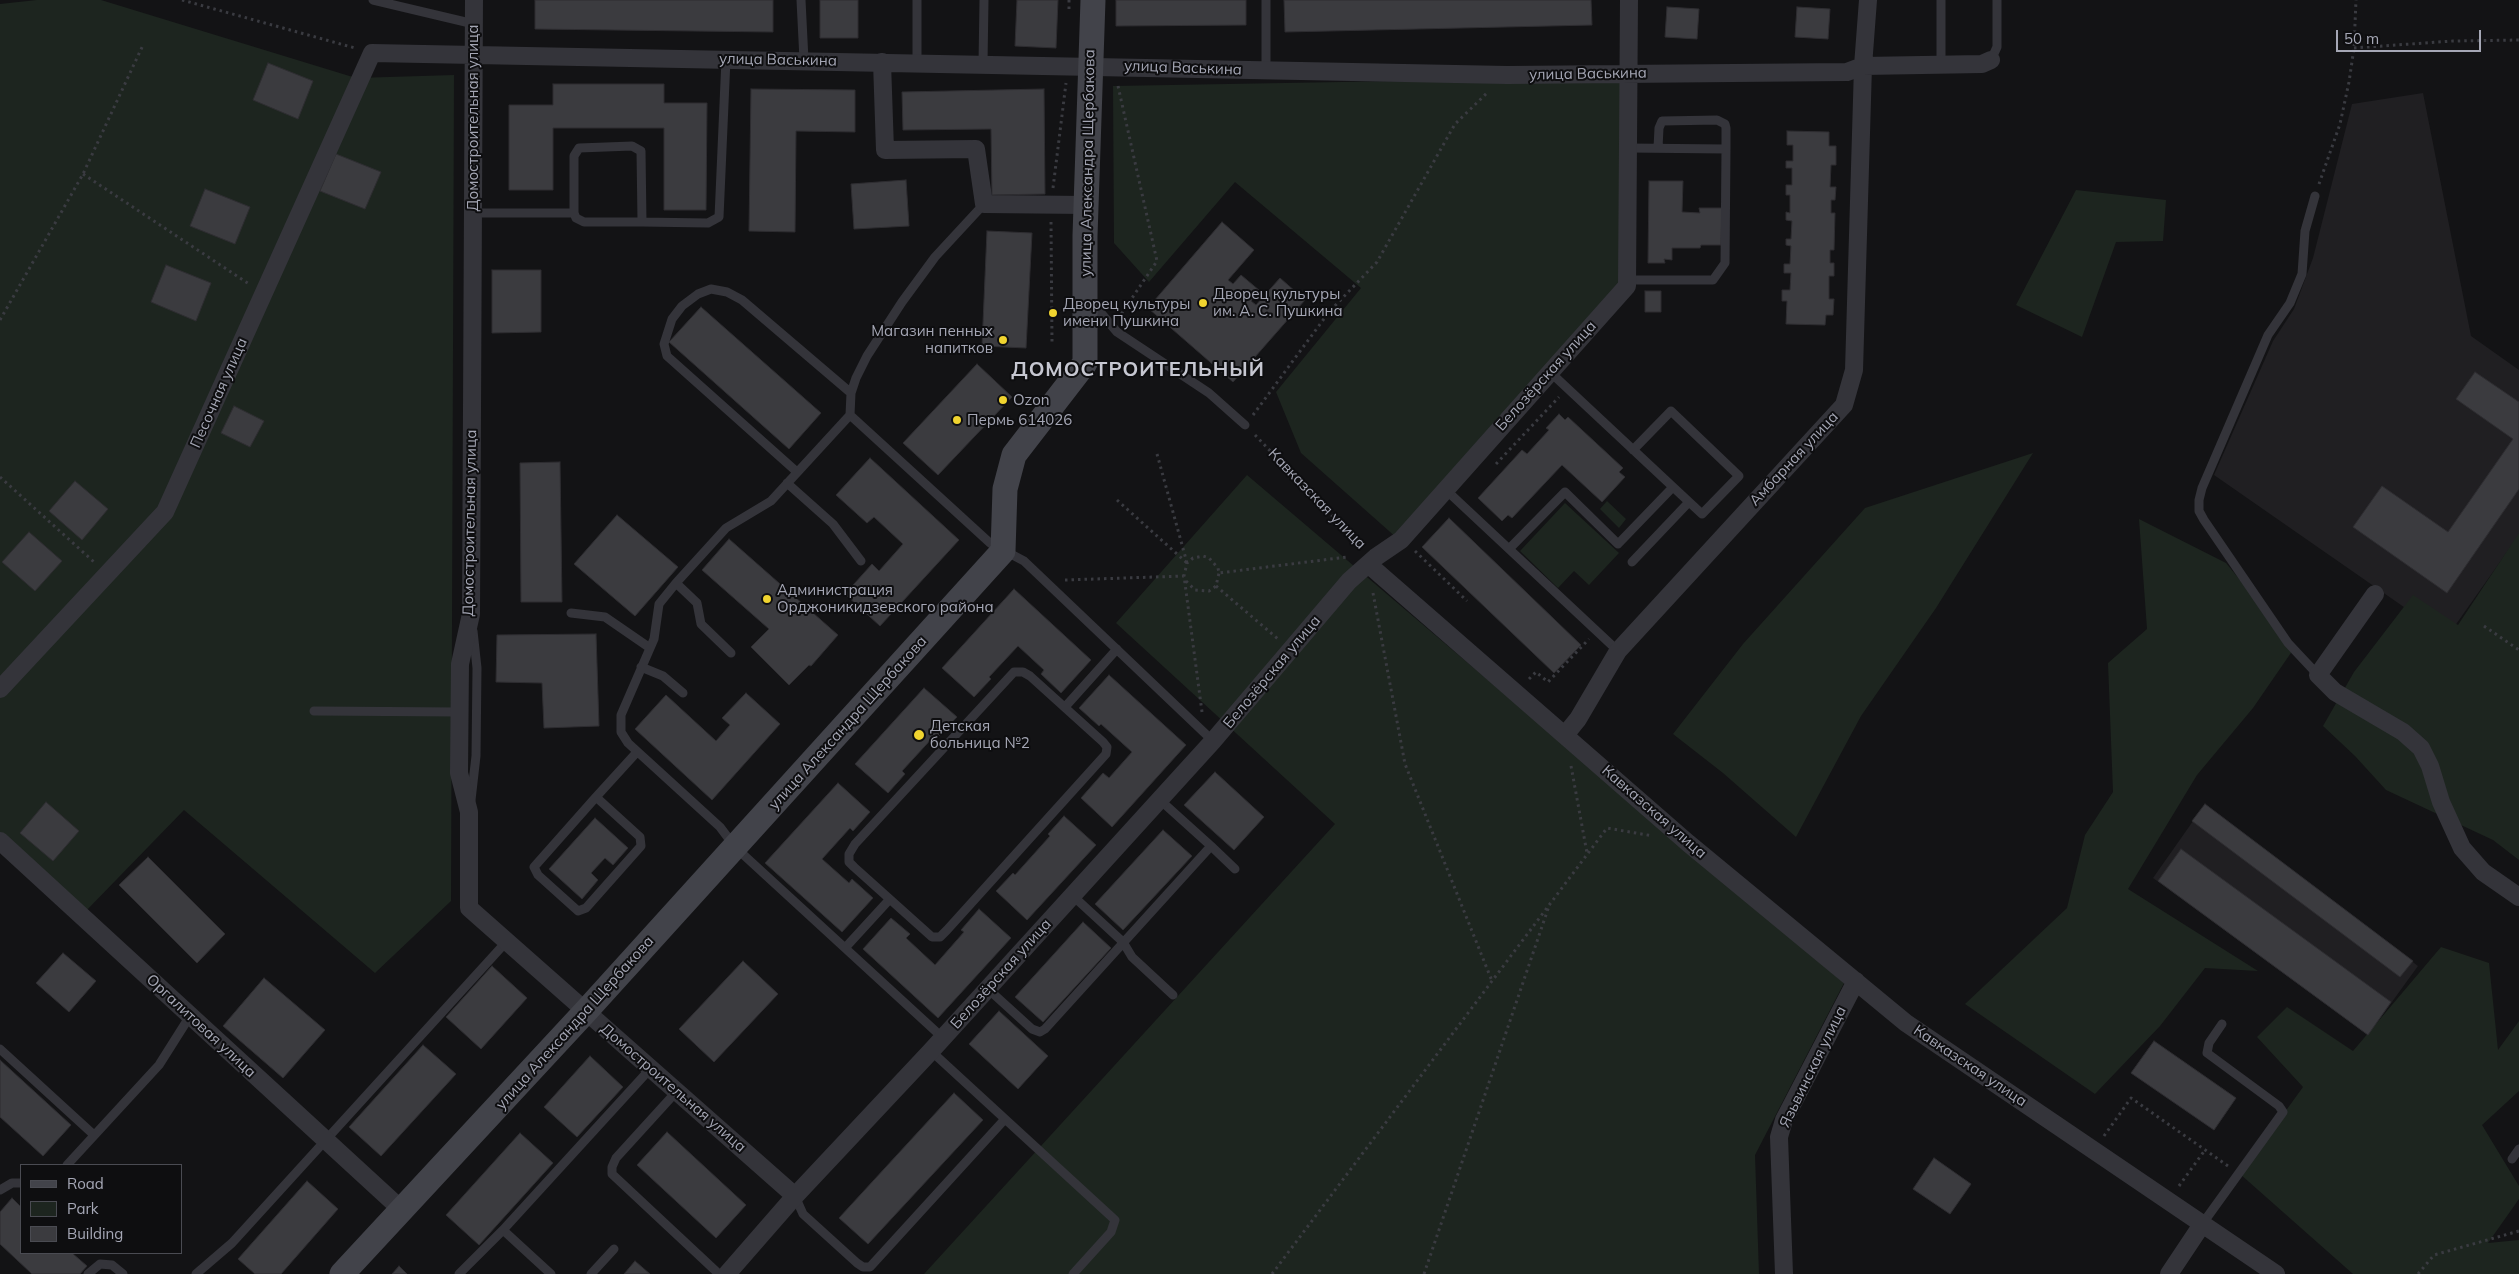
<!DOCTYPE html>
<html>
<head>
<meta charset="utf-8">
<style>
  body { margin:0 }
  #map { position:relative; width:2519px; height:1274px; overflow:hidden; background:#131315; font-family:Mulish,sans-serif }
  canvas { display:block }
  .legend { position:absolute; left:20px; top:1164px; width:162px; height:90px; box-sizing:border-box; background:#0e0e10; border:1px solid #4a4b52; margin:0; padding:6px 9px; list-style:none; font-size:15px; color:#a5a7b5 }
  .legend li { display:flex; align-items:center; gap:10px; height:25px }
  .legend b { width:25px; border:1px solid #4a4b52 }
  .scale { position:absolute; left:2336px; top:30px; width:145px; height:22px; box-sizing:border-box; border:2px solid #a5a7b5; border-top:0; padding-left:6px; font-size:15px; line-height:18px; white-space:nowrap; color:#a5a7b5; -webkit-text-stroke:4px #0e0e10; paint-order:stroke }
</style>
</head>
<body>
<div id="map">
<canvas width="2519" height="1274"></canvas>
<ul class="legend">
<li><b style="height:6px;background:#42434a"></b>Road</li>
<li><b style="height:14px;background:#1d251f"></b>Park</li>
<li><b style="height:14px;background:#3b3b3f"></b>Building</li>
</ul>
<div class="scale">50 m</div>
</div>
<script>
const ctx = document.querySelector('canvas').getContext('2d');
ctx.lineJoin = 'round';
function paint(path, color) { ctx.fillStyle = color; ctx.fill(path, 'evenodd'); }
const toPath = rows => new Path2D(rows.map(r => 'M' + r).join(''));
function trace(path, color, width, dash) { ctx.strokeStyle = color; ctx.lineWidth = width; ctx.lineCap = dash ? 'butt' : 'round'; ctx.setLineDash(dash || []); ctx.stroke(path); }
function label(font, color, halo, rows, align = 'center') {
  ctx.font = font + ' Mulish,sans-serif'; ctx.lineWidth = 4; ctx.setLineDash([]); ctx.textBaseline = 'middle'; ctx.strokeStyle = halo; ctx.fillStyle = color; for (const [text, x, y, turn = 0] of rows) {
    ctx.save(); ctx.translate(x, y); ctx.rotate((+turn || 0) * Math.PI / 180); ctx.textAlign = isNaN(turn) ? turn : align; if (halo) ctx.strokeText(text, 0, 0); ctx.fillText(text, 0, 0); ctx.restore();
  }
}
paint(toPath([
  [2423,93,2471,336,2519,370,2519,535,2447,637,2214,475,2273,341,2294,309,2313,258,2352,104],
  [2205,804,2418,966,2368,1035,2153,878]
]), '#201f22');
paint(toPath([
  [37,0,101,0,356,78,454,75,451,901,375,973,184,810,84,913,0,837,0,4],
  [1627,77,1625,276,1398,539,1301,453,1276,392,1361,288,1235,182,1149,282,1114,243,1113,86],
  [2076,190,2166,200,2163,241,2116,242,2082,337,2016,305],
  [2033,453,1936,608,1861,716,1796,837,1723,773,1673,734,1743,644,1865,508],
  [1247,475,1844,983,1755,1155,1759,1274,924,1274,1335,824,1116,623],
  [1607,501,1626,519,1619,528,1600,509],
  [1565,503,1619,553,1589,585,1574,571,1558,588,1520,551],
  [2139,519,2226,563,2295,647,2253,708,2197,775,2128,889,2258,971,2205,968,2160,1026,2095,1094,1965,1004,2067,908,2085,835,2113,792,2108,663,2147,629],
  [2519,533,2519,860,2493,840,2386,790,2355,756,2323,726,2354,672,2413,595,2458,625],
  [2441,947,2489,963,2498,1050,2519,1021,2519,1091,2482,1125,2519,1186,2519,1199,2488,1243,2519,1240,2519,1274,2353,1274,2240,1174,2303,1087,2257,1037,2287,1007,2353,1051]
]), '#1d251f');
const building = toPath([
  [535,0,773,0,773,32,535,29,535,0],
  [820,0,858,0,858,38,820,38,820,0],
  [1017,0,1058,0,1056,48,1015,46,1017,0],
  [1116,0,1246,0,1246,25,1116,26,1116,0],
  [1284,0,1591,0,1592,25,1285,32,1284,0],
  [1667,7,1699,9,1697,39,1665,37,1667,7],
  [1797,7,1830,9,1828,39,1795,37,1797,7],
  [268,63,313,81,298,119,253,100,268,63],
  [553,84,664,84,664,103,707,103,706,210,664,210,664,128,553,128,553,190,509,190,509,105,553,105,553,84],
  [751,89,855,90,855,132,796,131,795,232,749,231,751,89],
  [1044,89,1045,194,992,195,991,129,903,130,902,92,1044,89],
  [1787,131,1829,132,1829,146,1836,146,1836,165,1831,165,1830,187,1836,187,1835,200,1831,200,1831,213,1835,213,1834,250,1830,250,1830,263,1834,263,1834,276,1829,276,1829,299,1834,299,1833,315,1826,315,1825,325,1786,324,1787,301,1782,301,1782,290,1790,290,1791,273,1784,273,1784,264,1790,264,1791,246,1786,245,1786,239,1791,239,1792,221,1786,220,1786,212,1790,213,1790,195,1786,195,1786,185,1792,185,1792,168,1786,168,1786,161,1793,161,1793,145,1787,145,1787,131],
  [336,154,381,172,365,209,320,191,336,154],
  [906,180,909,226,854,229,851,184,906,180],
  [1649,181,1683,181,1682,212,1700,213,1699,208,1722,208,1721,245,1701,245,1700,248,1672,248,1672,260,1664,259,1665,263,1648,263,1649,181],
  [205,189,250,207,235,244,190,226,205,189],
  [1222,222,1254,250,1228,280,1233,284,1241,275,1260,291,1251,301,1256,305,1280,278,1305,300,1233,382,1148,308,1222,222],
  [987,231,1032,233,1026,348,982,346,987,231],
  [166,265,211,283,196,321,151,302,166,265],
  [492,270,541,270,541,332,492,333,492,270],
  [1645,291,1661,291,1661,312,1645,312,1645,291],
  [701,307,821,413,789,449,669,342,701,307],
  [977,364,1012,397,938,475,903,443,977,364],
  [2475,372,2519,402,2519,489,2447,593,2353,527,2382,486,2448,532,2513,439,2456,399,2475,372],
  [234,406,264,421,250,447,221,433,234,406],
  [1559,414,1565,420,1568,417,1623,468,1619,472,1625,477,1602,502,1562,465,1512,518,1508,515,1502,521,1478,498,1522,450,1527,454,1549,430,1546,428,1559,414],
  [870,458,959,540,880,626,845,594,872,564,879,571,903,544,874,517,867,523,836,495,870,458],
  [560,462,562,602,521,602,520,463,560,462],
  [75,481,108,509,82,540,49,511,75,481],
  [617,515,678,567,635,616,574,564,617,515],
  [1449,518,1581,645,1554,673,1422,547,1449,518],
  [29,532,62,561,35,591,2,562,29,532],
  [729,539,838,635,811,666,809,665,789,685,751,647,769,629,702,570,729,539],
  [1014,589,1091,660,1061,693,1041,674,1044,670,1018,646,989,677,991,679,974,697,942,668,1014,589],
  [596,634,599,726,544,728,542,683,496,682,497,635,596,634],
  [1109,675,1186,745,1112,827,1081,798,1103,773,1109,778,1132,752,1101,724,1099,726,1079,708,1109,675],
  [924,688,957,717,939,736,936,734,902,771,905,774,888,793,855,764,924,688],
  [746,693,780,724,712,800,635,729,666,695,716,741,730,725,722,718,746,693],
  [1215,772,1264,817,1234,850,1184,805,1215,772],
  [838,783,870,812,853,831,850,828,822,859,849,883,852,879,873,898,842,932,765,863,838,783],
  [46,802,79,831,53,861,20,833,46,802],
  [2205,804,2413,961,2400,977,2192,821,2205,804],
  [1064,816,1096,845,1027,920,996,891,1013,873,1015,875,1050,836,1048,834,1064,816],
  [595,818,628,848,613,865,605,858,591,873,598,880,582,899,549,869,595,818],
  [1163,830,1192,856,1123,930,1095,904,1163,830],
  [2181,849,2391,1002,2368,1035,2158,881,2181,849],
  [148,857,225,934,197,963,119,885,148,857],
  [979,909,1011,938,938,1018,863,949,891,918,910,934,906,938,935,965,964,932,961,930,979,909],
  [1083,922,1111,948,1043,1022,1015,997,1083,922],
  [63,953,96,981,69,1012,36,983,63,953],
  [743,961,778,994,714,1062,679,1029,743,961],
  [492,966,527,998,481,1049,446,1017,492,966],
  [264,978,325,1030,283,1078,223,1026,264,978],
  [999,1011,1048,1056,1018,1089,969,1044,999,1011],
  [2154,1041,2236,1098,2214,1130,2131,1073,2154,1041],
  [423,1045,456,1074,381,1156,349,1127,423,1045],
  [590,1056,623,1087,577,1137,544,1107,590,1056],
  [0,1060,71,1125,43,1156,0,1117,0,1060],
  [954,1093,983,1120,868,1244,839,1218,954,1093],
  [667,1132,746,1205,716,1238,637,1165,667,1132],
  [520,1133,553,1163,479,1245,446,1215,520,1133],
  [1934,1158,1971,1184,1950,1214,1913,1189,1934,1158],
  [307,1181,338,1209,281,1274,255,1274,238,1259,307,1181],
  [12,1198,21,1207,21,1253,72,1253,87,1266,80,1274,32,1274,0,1244,0,1212,12,1198],
  [635,1261,650,1274,624,1274,635,1261],
  [399,1266,407,1274,392,1274,399,1266]
]);
paint(building, '#3b3b3f');
trace(building, '#2e2d31', 1);
trace(toPath([
  [182,0,355,48],
  [1069,9,1069,0],
  [2354,48,2453,41,2519,40],
  [1118,86,1157,261,1120,316],
  [83,174,249,284],
  [2319,184,2340,124,2349,82,2354,48,2356,0],
  [1053,188,1066,83],
  [1051,222,1052,342],
  [0,320,83,174,143,45],
  [1253,415,1329,312,1377,262,1455,124,1488,92],
  [1255,435,1361,546],
  [1157,454,1187,563],
  [1496,464,1559,397],
  [0,477,94,562],
  [1117,500,1187,563],
  [1415,551,1467,601],
  [1065,580,1184,576],
  [1186,581,1195,590,1209,591,1216,586,1219,573],
  [1216,586,1278,639],
  [1373,593,1405,764,1492,981],
  [2484,626,2519,650],
  [1529,679,1536,672,1548,682,1589,639],
  [1202,712,1184,576,1187,563,1193,558,1203,556,1209,558,1218,568,1219,573,1347,557],
  [1571,766,1587,853],
  [2104,1136,2131,1098,2228,1166],
  [2179,1186,2205,1150],
  [1272,1274,1607,828,1653,836],
  [1424,1274,1549,906],
  [2418,1274,2434,1255,2519,1231]
]), '#3a3b41', 3, [2.5, 4]);
trace(toPath([
  [373,0,474,24],
  [801,0,804,60],
  [1266,0,1266,71],
  [1991,60,1997,47,1997,0],
  [917,63,917,0],
  [983,64,984,0],
  [1941,64,1941,0],
  [1658,148,1659,128,1662,121,1717,120,1725,124,1726,128,1726,149],
  [2315,196,2305,231,2302,274,2290,303,2268,335,2202,488,2199,500,2199,511,2204,520,2288,643,2318,675],
  [473,213,574,213,576,218,584,222,642,222,641,151,632,146,579,148,574,156,574,213],
  [642,222,708,223,719,217,726,59],
  [1627,280,1713,280,1725,263,1726,149,1628,148],
  [1090,300,1117,332,1209,393,1245,425],
  [850,415,851,393,856,378,867,356,902,302,935,257,984,204],
  [1633,450,1671,411,1739,476,1702,514,1673,487],
  [797,472,667,356,664,344,672,319,682,306,698,294,711,289,727,292,742,300,851,393],
  [787,483,833,524,861,561],
  [1446,490,1618,651],
  [1509,549,1565,492,1618,544,1673,487,1550,372],
  [1632,562,1689,502],
  [676,583,697,603,701,624,731,653],
  [571,613,605,617,650,648],
  [641,667,663,676,683,693],
  [1014,672,1023,672,1030,676,1103,742,1107,747,1106,754,947,930,940,937,932,937,854,867,849,862,849,854,855,844,1014,672],
  [1065,707,1117,649],
  [314,711,459,712],
  [596,797,534,867,538,875,578,911,586,908,641,846,640,837,596,797,637,752],
  [471,800,476,756,477,668,473,631],
  [1211,846,1235,869],
  [1073,896,1123,942,1132,957,1173,995],
  [845,948,889,900],
  [988,989,1032,1029,1040,1032,1045,1029,1211,846,1160,800],
  [943,1038,735,847,720,827,628,743,621,732,621,715,654,639,659,604,676,583,726,528,771,501,850,415,990,543,1024,561,1213,741],
  [0,1049,94,1135],
  [931,1051,1115,1220,1111,1232,1073,1274],
  [677,1091,616,1158,612,1167,612,1174,719,1274],
  [2512,1159,2519,1149],
  [67,1165,159,1065,190,1016],
  [0,1190,12,1183,21,1183],
  [795,1196,803,1214,857,1263,863,1267,870,1267,1005,1119],
  [2203,1223,2283,1112,2279,1106,2207,1053,2209,1043,2222,1024],
  [503,1230,651,1068],
  [88,1274,100,1264,112,1265,123,1274],
  [196,1274,232,1243,507,941],
  [459,1274,503,1230,551,1274],
  [591,1274,614,1249]
]), '#34343a', 9);
trace(toPath([
  [474,0,471,614,460,664,459,773,469,812,469,908,795,1196],
  [882,62,885,150,976,149,984,204,1086,205],
  [1368,564,1688,843,1906,1023,2276,1274],
  [2375,594,2318,675,2335,692,2403,732,2421,748,2430,766,2441,802,2462,848,2483,872,2519,897],
  [0,689,165,512,372,53,1507,75,1847,72,1863,66,1982,64,1991,60],
  [1565,735,1578,719,1618,651,1844,405,1854,370,1863,66,1868,0],
  [0,841,403,1211],
  [727,1274,795,1196,931,1051,1213,741,1349,581,1376,557,1401,540,1627,286,1629,0],
  [1784,1274,1779,1137,1784,1120,1856,981],
  [2169,1274,2203,1223]
]), '#34343a', 18);
trace(toPath([
  [342,1274,586,1011,1003,551,1005,489,1014,455,1085,363,1085,236,1093,0]
]), '#42434a', 25);
for (const [x, y, r, color] of [
  [1203,303,5,"#f0d42f"],
  [1053,313,5,"#f0d42f"],
  [1003,340,5,"#f0d42f"],
  [1003,400,5,"#f0d42f"],
  [957,420,5,"#f0d42f"],
  [767,599,5,"#f0d42f"],
  [919,735,6,"#f0d42f"]
]) { const dot = new Path2D(); dot.arc(x, y, r, 0, 2 * Math.PI); ctx.fillStyle = color; ctx.fill(dot); trace(dot, '#0e0e10', 2); }
label('15px', '#a5a7b5', '#0e0e10', [
  ["улица Васькина",778,60,1],
  ["улица Васькина",1183,68,2],
  ["улица Васькина",1588,74,-1],
  ["Домостроительная улица",473,118,-90],
  ["улица Александра Щербакова",1088,163,-89],
  ["Белозёрская улица",1546,376,-48],
  ["Песочная улица",219,393,-66],
  ["Амбарная улица",1794,459,-47],
  ["Кавказская улица",1317,499,46],
  ["Домостроительная улица",470,523,-89],
  ["Белозёрская улица",1272,672,-50],
  ["улица Александра Щербакова",848,723,-48],
  ["Кавказская улица",1654,812,41],
  ["Белозёрская улица",1001,974,-48],
  ["улица Александра Щербакова",575,1023,-48],
  ["Оргалитовая улица",201,1026,43],
  ["Кавказская улица",1970,1066,34],
  ["Язьвинская улица",1813,1067,-64],
  ["Домостроительная улица",673,1088,41]
]);
label('15px', '#a5a7b5', '#0e0e10', [
  ["Дворец культуры",1213,294],
  ["им. А. С. Пушкина",1213,311],
  ["Дворец культуры",1063,304],
  ["имени Пушкина",1063,321],
  ["Магазин пенных",993,331,"right"],
  ["напитков",993,348,"right"],
  ["Ozon",1013,400],
  ["Пермь 614026",967,420],
  ["Администрация",777,590],
  ["Орджоникидзевского района",777,607],
  ["Детская",930,726],
  ["больница №2",930,743]
], 'left');
ctx.letterSpacing = '1px';
label('bold 20px', '#c6c7d1', '#0e0e10', [
  ["ДОМОСТРОИТЕЛЬНЫЙ",1138,370]
]);
ctx.letterSpacing = '0px';
</script>
</body>
</html>
